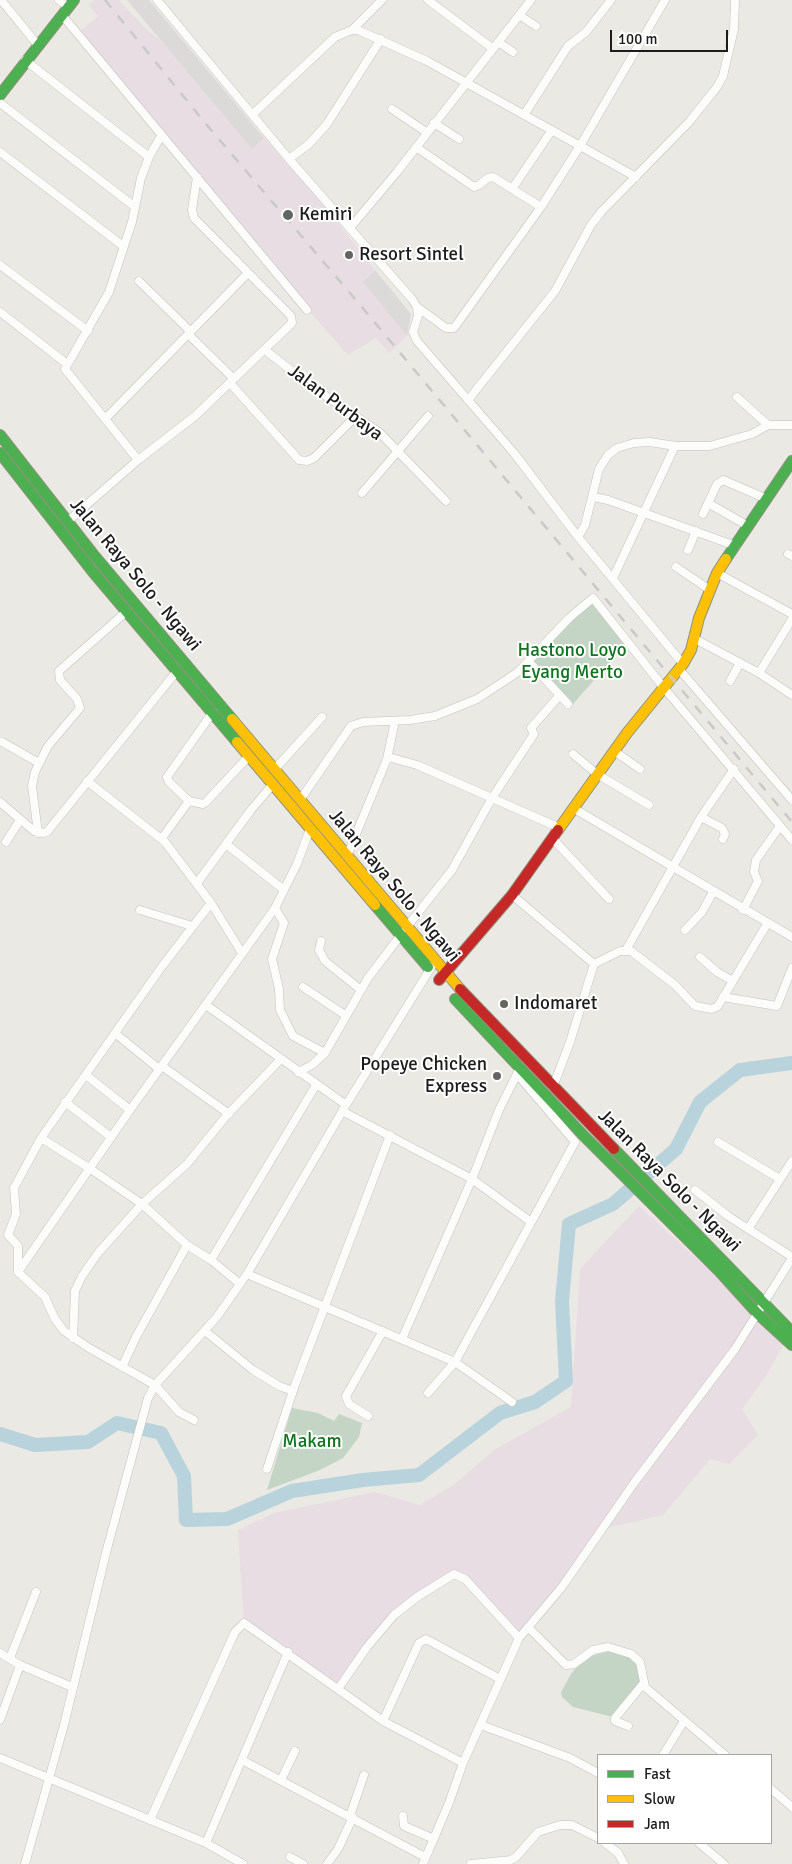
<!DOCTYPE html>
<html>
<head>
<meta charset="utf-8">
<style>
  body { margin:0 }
  #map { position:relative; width:792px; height:1864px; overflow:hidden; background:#eae9e4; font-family:Signika,sans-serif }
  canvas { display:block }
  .legend { position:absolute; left:597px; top:1754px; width:175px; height:90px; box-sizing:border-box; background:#fff; border:1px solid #a4a4a4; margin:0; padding:6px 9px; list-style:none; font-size:15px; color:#1c1c1c }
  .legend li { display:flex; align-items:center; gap:10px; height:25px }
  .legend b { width:25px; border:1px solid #a4a4a4 }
  .scale { position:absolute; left:610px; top:30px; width:118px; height:22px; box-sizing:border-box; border:2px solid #1c1c1c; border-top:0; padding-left:6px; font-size:15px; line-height:18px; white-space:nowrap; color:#1c1c1c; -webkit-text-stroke:4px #fff; paint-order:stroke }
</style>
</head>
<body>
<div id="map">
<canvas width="792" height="1864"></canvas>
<ul class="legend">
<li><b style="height:6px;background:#4caf50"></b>Fast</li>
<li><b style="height:6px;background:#ffc107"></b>Slow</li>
<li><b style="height:6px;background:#c62828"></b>Jam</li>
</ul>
<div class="scale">100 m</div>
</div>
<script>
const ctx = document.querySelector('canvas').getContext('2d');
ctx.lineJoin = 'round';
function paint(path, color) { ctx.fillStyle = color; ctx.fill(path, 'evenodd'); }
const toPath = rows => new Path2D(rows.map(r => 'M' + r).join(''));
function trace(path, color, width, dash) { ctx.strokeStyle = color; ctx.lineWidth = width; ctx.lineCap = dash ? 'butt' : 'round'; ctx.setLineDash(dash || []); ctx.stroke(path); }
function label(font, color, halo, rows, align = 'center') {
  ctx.font = font + ' Signika,sans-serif'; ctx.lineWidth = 4; ctx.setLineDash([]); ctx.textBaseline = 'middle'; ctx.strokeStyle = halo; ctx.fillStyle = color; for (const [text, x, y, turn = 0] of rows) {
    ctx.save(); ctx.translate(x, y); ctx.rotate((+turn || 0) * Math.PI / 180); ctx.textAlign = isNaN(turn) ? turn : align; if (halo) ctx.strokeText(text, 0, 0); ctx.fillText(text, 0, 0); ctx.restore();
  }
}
paint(toPath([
  [94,0,119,0,144,27,164,44,252,149,264,138,318,198,375,270,363,282,407,336,389,353,376,338,348,355,311,313,166,134,80,32,98,16,89,5],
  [639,1206,786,1340,764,1379,742,1409,758,1435,729,1464,710,1459,663,1515,603,1529,519,1638,460,1575,433,1586,394,1615,338,1689,244,1623,238,1530,274,1513,375,1492,420,1505,455,1484,494,1450,571,1407,580,1269]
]), '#e8dde2');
paint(toPath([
  [590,603,594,603,626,644,573,704,532,662],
  [292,1408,318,1413,334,1421,339,1414,362,1423,359,1437,343,1458,320,1470,267,1490],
  [613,1650,630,1656,639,1667,640,1682,613,1717,573,1707,562,1697,561,1692,571,1674,584,1658]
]), '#c4d5c5');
paint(toPath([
  [127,0,149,0,264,138,252,149],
  [375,270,411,314,407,336,363,282]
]), '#dbdad8');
trace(toPath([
  [0,1434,35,1445,88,1442,117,1423,161,1433,184,1476,186,1520,227,1519,292,1491,363,1480,419,1475,500,1413,535,1402,566,1381,562,1301,569,1224,613,1204,676,1149,700,1102,740,1070,792,1063]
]), '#b8d3dc', 14);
const street = toPath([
  [1,0,37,44],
  [59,0,68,7],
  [157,0,289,159,412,299,417,307,446,328,454,328,541,207],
  [428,0,492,48],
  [62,15,307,310],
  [519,15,536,26],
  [352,30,382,0],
  [498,42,513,52],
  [25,60,149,157],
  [0,103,135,207],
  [392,109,426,132],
  [253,114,335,37,352,30,358,30,427,61,636,177],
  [524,115,568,46,586,32,611,0],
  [434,123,459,139],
  [416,147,474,187,479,185,488,178,493,177,541,207,580,146,665,0],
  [0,152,123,246],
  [289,159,309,144,327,124,381,39],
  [512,189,552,130],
  [350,228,397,172,531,0],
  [0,265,88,331],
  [139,281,190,331],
  [417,307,418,316,413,332,417,341,514,453,578,537,683,664],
  [0,312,67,364],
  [188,334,234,379],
  [265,350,311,386,379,432,446,501],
  [230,383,299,460,307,461,314,458,356,416],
  [737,397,768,425],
  [468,400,555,291,591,225,602,211,689,122,717,87,723,76,734,29,735,0],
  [106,418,248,273],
  [138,460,65,369,109,292,132,222,141,178,149,157,161,136],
  [362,493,428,416],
  [594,497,608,500,736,546],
  [708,503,748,526],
  [703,514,717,484,723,480,767,499],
  [68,521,138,460,195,416,292,323,291,316,194,218,192,210,197,177],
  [578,537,585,525,599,469,608,455,617,448,634,443,650,442,675,446,710,446,752,434,768,425,792,425],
  [688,550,696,531],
  [788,554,792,556],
  [676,567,710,590],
  [717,573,792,614],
  [613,578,675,446],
  [695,639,759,673,792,695],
  [529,662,568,704],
  [679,669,792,800],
  [759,673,792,619],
  [730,681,740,663],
  [2,742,39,763],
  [614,751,640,769],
  [573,754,597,774,649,805],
  [387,759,395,721],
  [275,769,322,717],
  [87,781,165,842,211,903,242,953],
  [300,800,351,726,363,722,410,720,435,716,477,699,518,672,569,618,593,598,664,688,792,840],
  [189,801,203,804,206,802,249,756],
  [0,802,34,831,43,833,47,832,177,671],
  [573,808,792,937],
  [701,817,722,828,725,834,723,839],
  [38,833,32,786,35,772,48,746,80,708,77,699,60,680,59,671,126,612],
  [162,838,189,801,169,782,167,777,213,712],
  [553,839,609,899],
  [6,842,20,820],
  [226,844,284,890],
  [347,856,387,759,392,758,417,765,560,828],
  [197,883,251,810,273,784],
  [512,895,594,964],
  [275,908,284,923,272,959,279,989,280,1010,293,1036,325,1053],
  [140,910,192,926],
  [743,910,758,881,754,872,756,860,780,826],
  [406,928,452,870,492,798,534,734,531,728,559,696],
  [685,930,702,912,713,892],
  [321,941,319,950,325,961,361,990],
  [626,950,701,817,734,769],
  [700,957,717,972,733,981],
  [303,987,345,1015],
  [723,997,777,1006,792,968],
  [206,1005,346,1105],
  [115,1033,159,1069],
  [162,1066,229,1114],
  [298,1072,312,1065,325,1053,368,978,400,936],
  [86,1075,130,1110],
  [553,1087,570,1042,594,964,620,951,631,951,675,985,695,1006,712,1009,718,1006,767,924],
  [65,1102,111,1137],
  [342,1111,472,1179,531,1222],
  [41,1138,89,1168,142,1204,187,1245,211,1260,240,1284],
  [718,1142,780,1179],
  [695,1190,728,1216,792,1257],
  [748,1229,792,1161],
  [211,1260,316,1085],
  [18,1272,130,1110,275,908,297,864,310,829],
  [247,1274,455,1362,512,1402],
  [205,1331,253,1370,279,1386,293,1391],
  [73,1338,75,1291,82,1276,98,1253,142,1204,187,1164,227,1115,281,1059],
  [402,1339,472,1179,499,1110,519,1070],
  [122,1367,136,1337,187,1245],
  [428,1393,455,1362,575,1142,517,1074],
  [368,1416,349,1404,346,1396,383,1331],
  [194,1420,179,1412,155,1385,89,1348,64,1331,55,1319,45,1297,18,1272,18,1246,8,1235,16,1214,14,1188,41,1138,163,965,211,903],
  [267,1469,295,1385,390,1135],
  [528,1627,566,1665,574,1664,593,1650,608,1647,631,1654,640,1662,645,1687,725,1755],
  [0,1653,20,1665,72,1687],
  [10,1658,36,1592],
  [338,1689,367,1647,394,1615,417,1597,454,1574,465,1579,519,1638],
  [0,1720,20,1665],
  [383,1721,419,1643,426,1639,500,1679],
  [481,1725,570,1758,598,1773],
  [628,1726,615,1721,615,1718,643,1684],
  [663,1755,684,1721],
  [0,1758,206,1843,243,1864],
  [242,1760,425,1857],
  [281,1780,295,1751],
  [771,1789,792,1807],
  [350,1816,364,1775],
  [403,1816,404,1826,434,1839],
  [150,1820,235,1632,244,1623,383,1721,463,1763],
  [206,1843,288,1652],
  [605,1843,618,1853,624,1864],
  [699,1843,724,1864],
  [290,1857,303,1864],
  [25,1864,64,1725,107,1549,148,1398,155,1385,216,1318,247,1274,346,1105,432,966],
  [327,1864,338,1849,353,1817],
  [423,1864,449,1803,463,1763,519,1638,562,1587,634,1483,735,1349,792,1258],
  [471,1864,511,1860,516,1857,538,1832,560,1825,572,1825,598,1838]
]);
const fast = toPath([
  [0,95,74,0],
  [0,435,93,554,232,719],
  [0,453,93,572,237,742],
  [726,559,792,461],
  [375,905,428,967],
  [455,999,584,1136,719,1271,757,1313,792,1345],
  [614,1149,792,1332]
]);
const slow = toPath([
  [232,719,460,989],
  [237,742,375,905],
  [558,830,627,733,683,664,691,650,699,618,717,573,726,559]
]);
const jam = toPath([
  [439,980,512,895,558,830],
  [460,989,614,1149]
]);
trace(street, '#c3c2c0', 9);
trace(fast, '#90937d', 12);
trace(slow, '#90937d', 12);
trace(jam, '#90937d', 12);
trace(street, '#fcfcfb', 8);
trace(fast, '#4caf50', 10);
trace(slow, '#ffc107', 10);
trace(jam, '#c62828', 10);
trace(toPath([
  [105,0,206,124,361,306,792,822]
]), '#c9c9c8', 2.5, [10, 10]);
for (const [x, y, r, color] of [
  [288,215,6,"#646462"],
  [349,255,5,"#646462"],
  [504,1004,5,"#646462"],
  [497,1076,5,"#646462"]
]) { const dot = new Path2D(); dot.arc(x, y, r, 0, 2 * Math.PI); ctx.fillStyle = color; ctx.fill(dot); trace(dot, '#fff', 2); }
label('19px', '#1c1c1c', '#fff', [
  ["Kemiri",299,215],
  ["Resort Sintel",359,255],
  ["Indomaret",514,1004],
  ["Popeye Chicken",487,1065,"right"],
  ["Express",487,1087,"right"]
], 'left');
label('19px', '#1c1c1c', '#fff', [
  ["Jalan Purbaya",335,403,37],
  ["Jalan Raya Solo - Ngawi",135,575,50],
  ["Jalan Raya Solo - Ngawi",394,886,50],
  ["Jalan Raya Solo - Ngawi",669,1181,45]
]);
label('19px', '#0f741e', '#fff', [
  ["Hastono Loyo",572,651],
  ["Eyang Merto",572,673],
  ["Makam",312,1442]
]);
</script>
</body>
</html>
